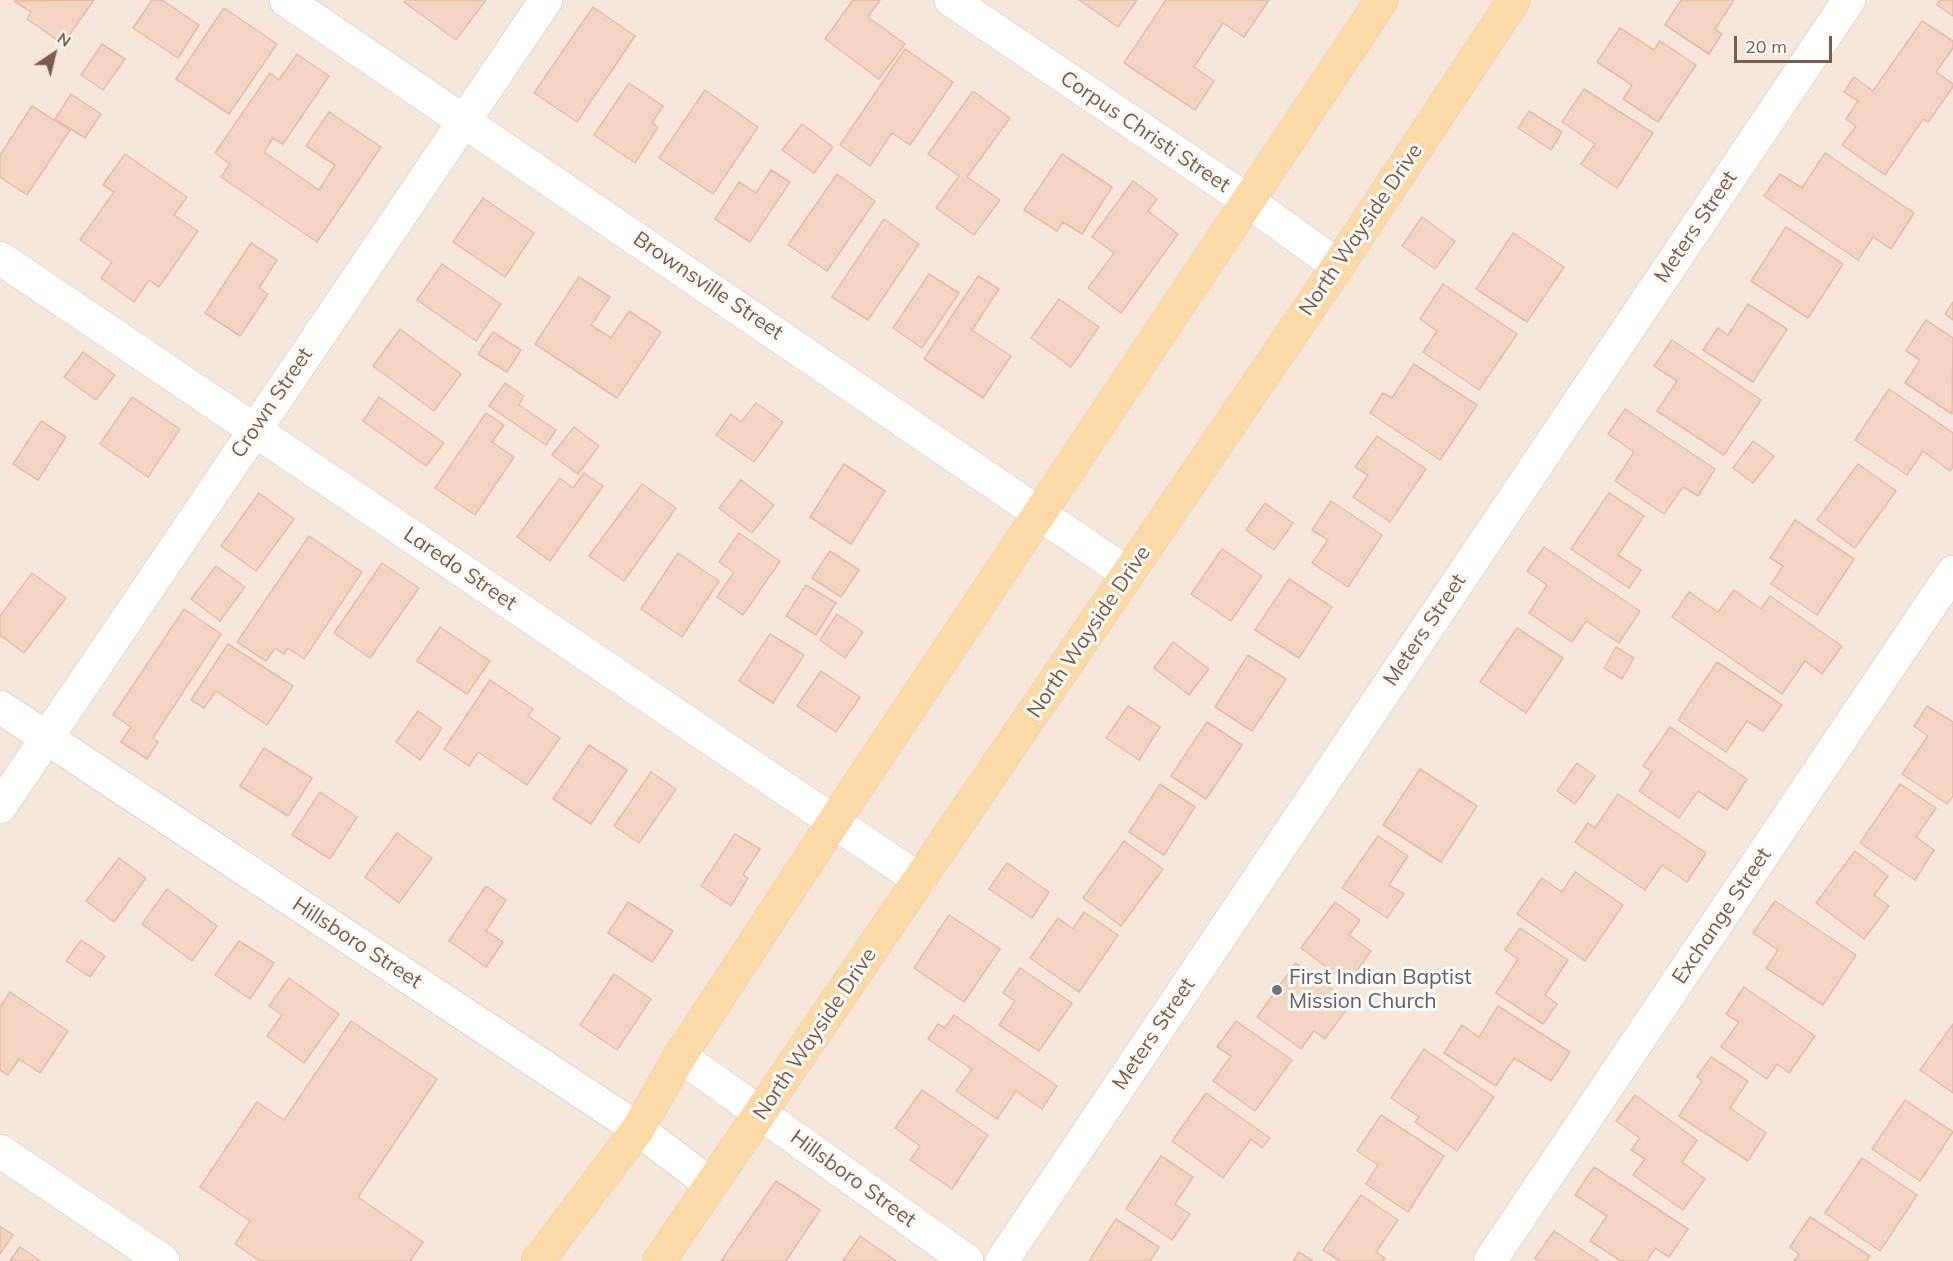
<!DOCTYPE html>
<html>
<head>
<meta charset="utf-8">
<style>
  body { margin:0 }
  #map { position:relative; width:1953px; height:1261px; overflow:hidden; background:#fdf6ec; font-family:Mulish,sans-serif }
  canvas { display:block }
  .north { position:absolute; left:24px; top:24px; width:60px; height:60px; -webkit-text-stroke:4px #fffaf3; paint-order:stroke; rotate:35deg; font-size:16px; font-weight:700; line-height:24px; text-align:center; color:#7a5c4d }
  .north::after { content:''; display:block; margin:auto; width:21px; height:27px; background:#7a5c4d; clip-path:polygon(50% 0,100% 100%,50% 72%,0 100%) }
  .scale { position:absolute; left:1734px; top:36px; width:98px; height:27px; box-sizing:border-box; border:3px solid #7a5c4d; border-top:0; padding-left:8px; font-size:18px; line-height:21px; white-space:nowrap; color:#7a5c4d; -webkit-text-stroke:4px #fffaf3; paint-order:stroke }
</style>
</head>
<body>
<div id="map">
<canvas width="1953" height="1261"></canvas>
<div class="north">N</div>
<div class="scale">20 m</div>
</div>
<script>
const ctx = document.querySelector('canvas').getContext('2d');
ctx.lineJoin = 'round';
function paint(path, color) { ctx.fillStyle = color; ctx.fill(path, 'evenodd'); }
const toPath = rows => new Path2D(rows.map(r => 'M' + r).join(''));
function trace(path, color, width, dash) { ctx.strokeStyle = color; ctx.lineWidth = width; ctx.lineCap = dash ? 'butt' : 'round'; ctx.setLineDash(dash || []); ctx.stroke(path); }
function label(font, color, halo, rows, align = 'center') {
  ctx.font = font + ' Mulish,sans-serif'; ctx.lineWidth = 6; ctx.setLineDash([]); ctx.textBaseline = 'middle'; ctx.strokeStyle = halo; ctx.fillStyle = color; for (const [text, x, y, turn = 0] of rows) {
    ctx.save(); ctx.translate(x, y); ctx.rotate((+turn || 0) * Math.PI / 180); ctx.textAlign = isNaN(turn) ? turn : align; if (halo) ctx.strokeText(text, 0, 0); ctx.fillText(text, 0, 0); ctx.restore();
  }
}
paint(toPath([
  [0,0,1953,0,1953,1261,0,1261]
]), '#f5e8da');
const building = toPath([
  [94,0,63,44,27,19,31,12,14,1,94,0],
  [152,0,162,0,199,25,178,58,133,28,152,0],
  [406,0,486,0,456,40,404,2,406,0],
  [853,0,880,0,868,17,905,44,879,79,825,39,853,0],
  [1079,0,1137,0,1118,27,1079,0],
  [1166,0,1269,0,1244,37,1223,23,1194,67,1214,81,1195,110,1124,63,1166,0],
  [1681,0,1734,0,1715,29,1722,34,1709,54,1665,25,1681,0],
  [1940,0,1953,0,1953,16,1937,5,1940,0],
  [593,7,635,36,577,122,534,93,593,7],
  [224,8,277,44,229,114,176,79,224,8],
  [1922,21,1953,41,1953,48,1936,72,1953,84,1953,87,1928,122,1923,119,1885,175,1842,145,1856,126,1846,119,1858,101,1844,92,1854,77,1873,91,1922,21],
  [1620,28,1654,50,1660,41,1696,65,1658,122,1623,99,1632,85,1597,62,1620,28],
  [102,44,125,59,103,90,81,75,102,44],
  [905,49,953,82,910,145,892,133,870,166,840,145,905,49],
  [297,54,329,76,283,144,273,138,264,152,319,190,335,165,306,146,329,112,381,147,317,242,221,177,230,164,215,153,270,73,279,80,297,54],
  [629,83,663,106,652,123,658,127,635,163,594,135,629,83],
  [1584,89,1653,133,1617,188,1581,164,1595,144,1562,122,1584,89],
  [705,90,758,127,713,194,659,158,705,90],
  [973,91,1010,118,967,177,1000,200,974,235,936,208,959,176,928,154,973,91],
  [71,94,101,114,85,138,55,119,71,94],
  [32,106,70,130,27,195,0,177,0,155,32,106],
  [1529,111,1562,132,1551,150,1518,128,1529,111],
  [802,124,833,147,814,173,782,150,802,124],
  [1825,153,1914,213,1891,249,1873,237,1858,260,1764,196,1780,174,1802,188,1825,153],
  [125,154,187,197,174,215,198,231,159,287,149,280,134,302,101,278,112,262,80,240,114,192,103,185,125,154],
  [1062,154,1112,187,1082,234,1063,222,1057,231,1024,210,1062,154],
  [771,170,790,182,750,242,715,219,739,182,756,193,771,170],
  [837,174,875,201,827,271,788,245,837,174],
  [1133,181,1157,199,1148,211,1178,234,1121,313,1088,288,1114,253,1092,237,1133,181],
  [483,198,534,233,505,277,453,242,483,198],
  [1422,217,1455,241,1435,269,1402,246,1422,217],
  [884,219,919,244,868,320,832,297,884,219],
  [1786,227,1843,264,1808,318,1751,281,1786,227],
  [1513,233,1564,267,1527,322,1476,289,1513,233],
  [251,243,277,260,259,288,268,294,240,336,205,313,251,243],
  [442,264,501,304,476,341,417,300,442,264],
  [929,274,959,293,922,348,893,328,929,274],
  [978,276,999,289,972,330,1011,356,983,398,924,359,978,276],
  [579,277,610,297,591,325,611,338,629,311,661,332,617,398,535,344,579,277],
  [1443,284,1517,334,1479,390,1423,352,1437,331,1420,319,1443,284],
  [1059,299,1099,327,1071,367,1031,338,1059,299],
  [1953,302,1953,320,1945,314,1953,302],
  [1748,304,1787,329,1753,382,1703,350,1718,328,1728,335,1748,304],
  [1926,320,1953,338,1952,414,1905,383,1920,360,1906,351,1926,320],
  [400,329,461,374,434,411,373,366,400,329],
  [493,332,521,350,507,372,478,354,493,332],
  [1672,340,1761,400,1724,455,1657,411,1677,381,1654,366,1672,340],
  [83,352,115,375,96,400,64,377,83,352],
  [1414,364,1477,405,1440,460,1370,413,1383,393,1392,398,1414,364],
  [505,383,524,396,519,405,556,430,546,445,489,406,505,383],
  [1889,389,1953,433,1953,467,1950,471,1923,451,1907,475,1855,440,1889,389],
  [132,397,180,429,148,477,100,444,132,397],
  [379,397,444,443,426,466,363,421,379,397],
  [756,403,783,422,754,462,716,435,731,414,741,422,756,403],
  [1625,409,1715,469,1698,496,1683,487,1664,514,1615,481,1634,452,1608,434,1625,409],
  [486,413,504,425,492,442,514,457,475,515,435,488,486,413],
  [41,421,66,437,38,480,13,464,41,421],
  [574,427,599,446,578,474,552,455,574,427],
  [1377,436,1426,469,1390,522,1353,497,1368,475,1355,467,1377,436],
  [1753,441,1774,456,1753,483,1733,468,1753,441],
  [844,464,885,491,851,544,810,517,844,464],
  [1858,464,1896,491,1855,548,1817,520,1858,464],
  [584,473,603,486,550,561,517,537,560,478,573,488,584,473],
  [741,480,774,505,752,533,719,508,741,480],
  [642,484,676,508,624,581,589,556,642,484],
  [259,493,294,519,256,571,221,546,259,493],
  [1609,493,1644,516,1618,555,1641,570,1629,588,1571,549,1609,493],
  [1331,501,1382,535,1348,587,1312,563,1328,540,1312,530,1331,501],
  [1265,503,1293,523,1274,550,1246,530,1265,503],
  [1795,520,1854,559,1817,615,1771,584,1783,566,1770,558,1795,520],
  [739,533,780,561,743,615,717,597,734,572,719,562,739,533],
  [309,536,362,572,304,659,288,648,284,654,275,648,266,661,237,642,309,536],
  [1544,547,1640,611,1619,643,1586,621,1572,642,1529,613,1547,585,1527,571,1544,547],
  [1222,549,1262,576,1231,621,1191,594,1222,549],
  [830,551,859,570,841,597,812,578,830,551],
  [678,553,719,581,682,637,641,609,678,553],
  [382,563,419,588,370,658,334,633,382,563],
  [216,566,245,587,220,621,191,599,216,566],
  [32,573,66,598,24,653,0,635,0,616,32,573],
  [1289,579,1332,607,1299,658,1255,630,1289,579],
  [806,585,836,603,816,635,786,616,806,585],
  [1734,590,1761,609,1770,596,1842,646,1822,674,1805,661,1782,694,1672,617,1689,592,1718,612,1734,590],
  [184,609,221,634,153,738,158,742,147,759,121,742,131,727,113,715,184,609],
  [837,614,863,632,845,658,820,640,837,614],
  [440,627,490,661,467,694,417,661,440,627],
  [1517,628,1563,658,1526,713,1480,682,1517,628],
  [770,634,804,655,773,703,739,681,770,634],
  [1173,642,1209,669,1189,695,1154,668,1173,642],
  [228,644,293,686,267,725,216,691,204,708,191,700,228,644],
  [1616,647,1634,658,1622,679,1604,668,1616,647],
  [1248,655,1286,679,1252,731,1215,707,1248,655],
  [1717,662,1782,705,1763,731,1747,721,1726,752,1678,720,1717,662],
  [821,671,860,697,836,732,797,706,821,671],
  [490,680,533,709,528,716,560,738,527,785,478,752,469,766,444,749,490,680],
  [1128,706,1160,727,1139,760,1106,738,1128,706],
  [1927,706,1953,722,1953,796,1947,804,1902,774,1928,736,1914,726,1927,706],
  [418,711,442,728,420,760,396,742,418,711],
  [1207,722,1242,745,1206,799,1171,776,1207,722],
  [1670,727,1747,779,1727,810,1698,791,1679,818,1639,791,1652,772,1643,766,1670,727],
  [589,745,627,770,591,824,553,799,589,745],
  [264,748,312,778,288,816,240,786,264,748],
  [1577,763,1595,776,1575,804,1557,791,1577,763],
  [1420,769,1477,806,1441,862,1383,825,1420,769],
  [651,772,676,789,639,843,614,826,651,772],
  [1160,784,1195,807,1164,855,1129,832,1160,784],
  [1900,784,1936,808,1916,837,1934,850,1915,880,1860,843,1900,784],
  [320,792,357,817,330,859,292,835,320,792],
  [1618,794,1706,853,1687,882,1662,865,1645,890,1575,842,1588,823,1595,828,1618,794],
  [397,833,432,858,399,903,365,877,397,833],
  [735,834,760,849,743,875,748,878,731,906,701,886,735,834],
  [1378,836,1408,856,1389,885,1404,894,1387,918,1342,888,1378,836],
  [1124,841,1163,869,1121,926,1083,898,1124,841],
  [1855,851,1888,876,1874,895,1889,906,1864,939,1816,903,1855,851],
  [119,858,146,878,114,922,86,901,119,858],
  [1007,863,1049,892,1032,918,989,889,1007,863],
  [1575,872,1623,905,1585,961,1517,914,1542,878,1562,892,1575,872],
  [486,886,506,900,486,931,503,942,486,967,449,941,486,886],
  [167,889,217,926,192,961,142,924,167,889],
  [1775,901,1856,955,1823,1005,1766,968,1778,950,1753,933,1775,901],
  [628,902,673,931,652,962,608,933,628,902],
  [1335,902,1360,920,1349,935,1371,951,1348,983,1301,948,1335,902],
  [1084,912,1118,935,1079,992,1030,958,1058,918,1073,929,1084,912],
  [949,915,1000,949,964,1002,914,968,949,915],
  [1520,928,1568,960,1545,995,1557,1004,1543,1024,1496,993,1518,959,1505,950,1520,928],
  [81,940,105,956,90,977,66,961,81,940],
  [239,941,274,963,250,999,215,975,239,941],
  [1296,963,1351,1003,1325,1039,1314,1031,1301,1049,1257,1017,1296,963],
  [1020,968,1072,1003,1039,1051,999,1025,1015,1001,1003,993,1020,968],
  [614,974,651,999,617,1050,580,1025,614,974],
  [289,978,339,1014,304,1063,267,1036,282,1015,269,1006,289,978],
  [1744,987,1815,1036,1789,1073,1777,1064,1767,1079,1721,1047,1739,1022,1726,1014,1744,987],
  [10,992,68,1031,40,1073,19,1059,8,1075,0,1070,0,1007,10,992],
  [1498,1006,1570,1052,1551,1081,1514,1058,1496,1086,1444,1053,1462,1025,1479,1037,1498,1006],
  [954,1015,1057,1086,1042,1109,1016,1091,997,1119,956,1091,972,1069,928,1039,938,1024,945,1028,954,1015],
  [351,1021,437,1079,358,1197,423,1242,410,1261,260,1261,235,1244,250,1221,200,1187,257,1102,284,1120,351,1021],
  [1236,1021,1292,1060,1255,1111,1213,1081,1231,1056,1217,1047,1236,1021],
  [1953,1024,1953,1093,1920,1070,1953,1024],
  [1424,1049,1494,1097,1457,1151,1415,1122,1419,1117,1391,1098,1424,1049],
  [1711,1057,1748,1081,1730,1108,1766,1133,1748,1161,1679,1116,1702,1081,1697,1077,1711,1057],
  [922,1090,988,1135,952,1189,910,1160,920,1146,895,1128,922,1090],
  [1206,1093,1270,1138,1262,1148,1251,1139,1223,1178,1172,1141,1206,1093],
  [1635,1095,1697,1140,1682,1162,1705,1179,1683,1210,1633,1175,1645,1159,1631,1150,1640,1138,1616,1121,1635,1095],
  [1905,1100,1953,1132,1920,1181,1872,1149,1905,1100],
  [1381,1115,1444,1156,1408,1212,1366,1184,1378,1165,1357,1151,1381,1115],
  [1161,1156,1193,1177,1175,1204,1190,1214,1172,1240,1126,1209,1161,1156],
  [1862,1158,1917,1195,1880,1251,1825,1213,1862,1158],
  [1594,1167,1688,1229,1669,1257,1655,1248,1647,1261,1621,1261,1590,1241,1607,1216,1575,1195,1594,1167],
  [776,1181,820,1210,786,1261,721,1261,776,1181],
  [1361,1195,1398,1220,1376,1252,1385,1258,1383,1261,1340,1261,1323,1250,1361,1195],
  [1810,1217,1870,1256,1866,1261,1794,1261,1799,1254,1790,1247,1810,1217],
  [1116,1219,1159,1247,1150,1261,1089,1261,1116,1219],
  [0,1226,13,1235,0,1254,0,1226],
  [1554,1231,1599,1261,1539,1261,1535,1258,1554,1231],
  [860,1236,896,1261,843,1261,860,1236],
  [20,1247,41,1261,10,1261,20,1247],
  [1299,1252,1313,1261,1293,1261,1299,1252]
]);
paint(building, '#f3d5c3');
trace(building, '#e6bba3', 1.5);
const minor = toPath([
  [286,0,1128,574],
  [951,0,1248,201,1338,266],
  [0,258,920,880],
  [0,707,638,1129,710,1184],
  [0,807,546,0],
  [680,1056,967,1261],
  [0,1151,163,1261],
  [1002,1261,1849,0],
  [1490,1261,1953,572]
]);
const major = toPath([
  [538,1261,638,1129,680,1056,833,823,1382,0],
  [659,1261,1338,266,1514,0]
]);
trace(minor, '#d1beb0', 34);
trace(major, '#dad1cd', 34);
trace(minor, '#fff', 33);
trace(major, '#fbd9a5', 33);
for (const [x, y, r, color] of [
  [1277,990,6,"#6b7280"]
]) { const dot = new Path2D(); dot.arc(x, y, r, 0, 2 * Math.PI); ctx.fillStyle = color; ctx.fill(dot); trace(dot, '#fffaf3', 2); }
label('21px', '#7a5c4d', '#fffaf3', [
  ["Corpus Christi Street",1145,132,34],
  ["Meters Street",1696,227,-56],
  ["North Wayside Drive",1361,230,-56],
  ["Brownsville Street",708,286,34],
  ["Crown Street",272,403,-56],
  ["Laredo Street",460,569,34],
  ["Meters Street",1425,630,-56],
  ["North Wayside Drive",1089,632,-56],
  ["Exchange Street",1722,916,-56],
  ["Hillsboro Street",357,943,33],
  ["North Wayside Drive",815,1034,-56],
  ["Meters Street",1154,1034,-56],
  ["Hillsboro Street",853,1179,36]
]);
label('21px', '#5b616d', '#fffaf3', [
  ["First Indian Baptist",1289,978],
  ["Mission Church",1289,1002]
], 'left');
</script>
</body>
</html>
